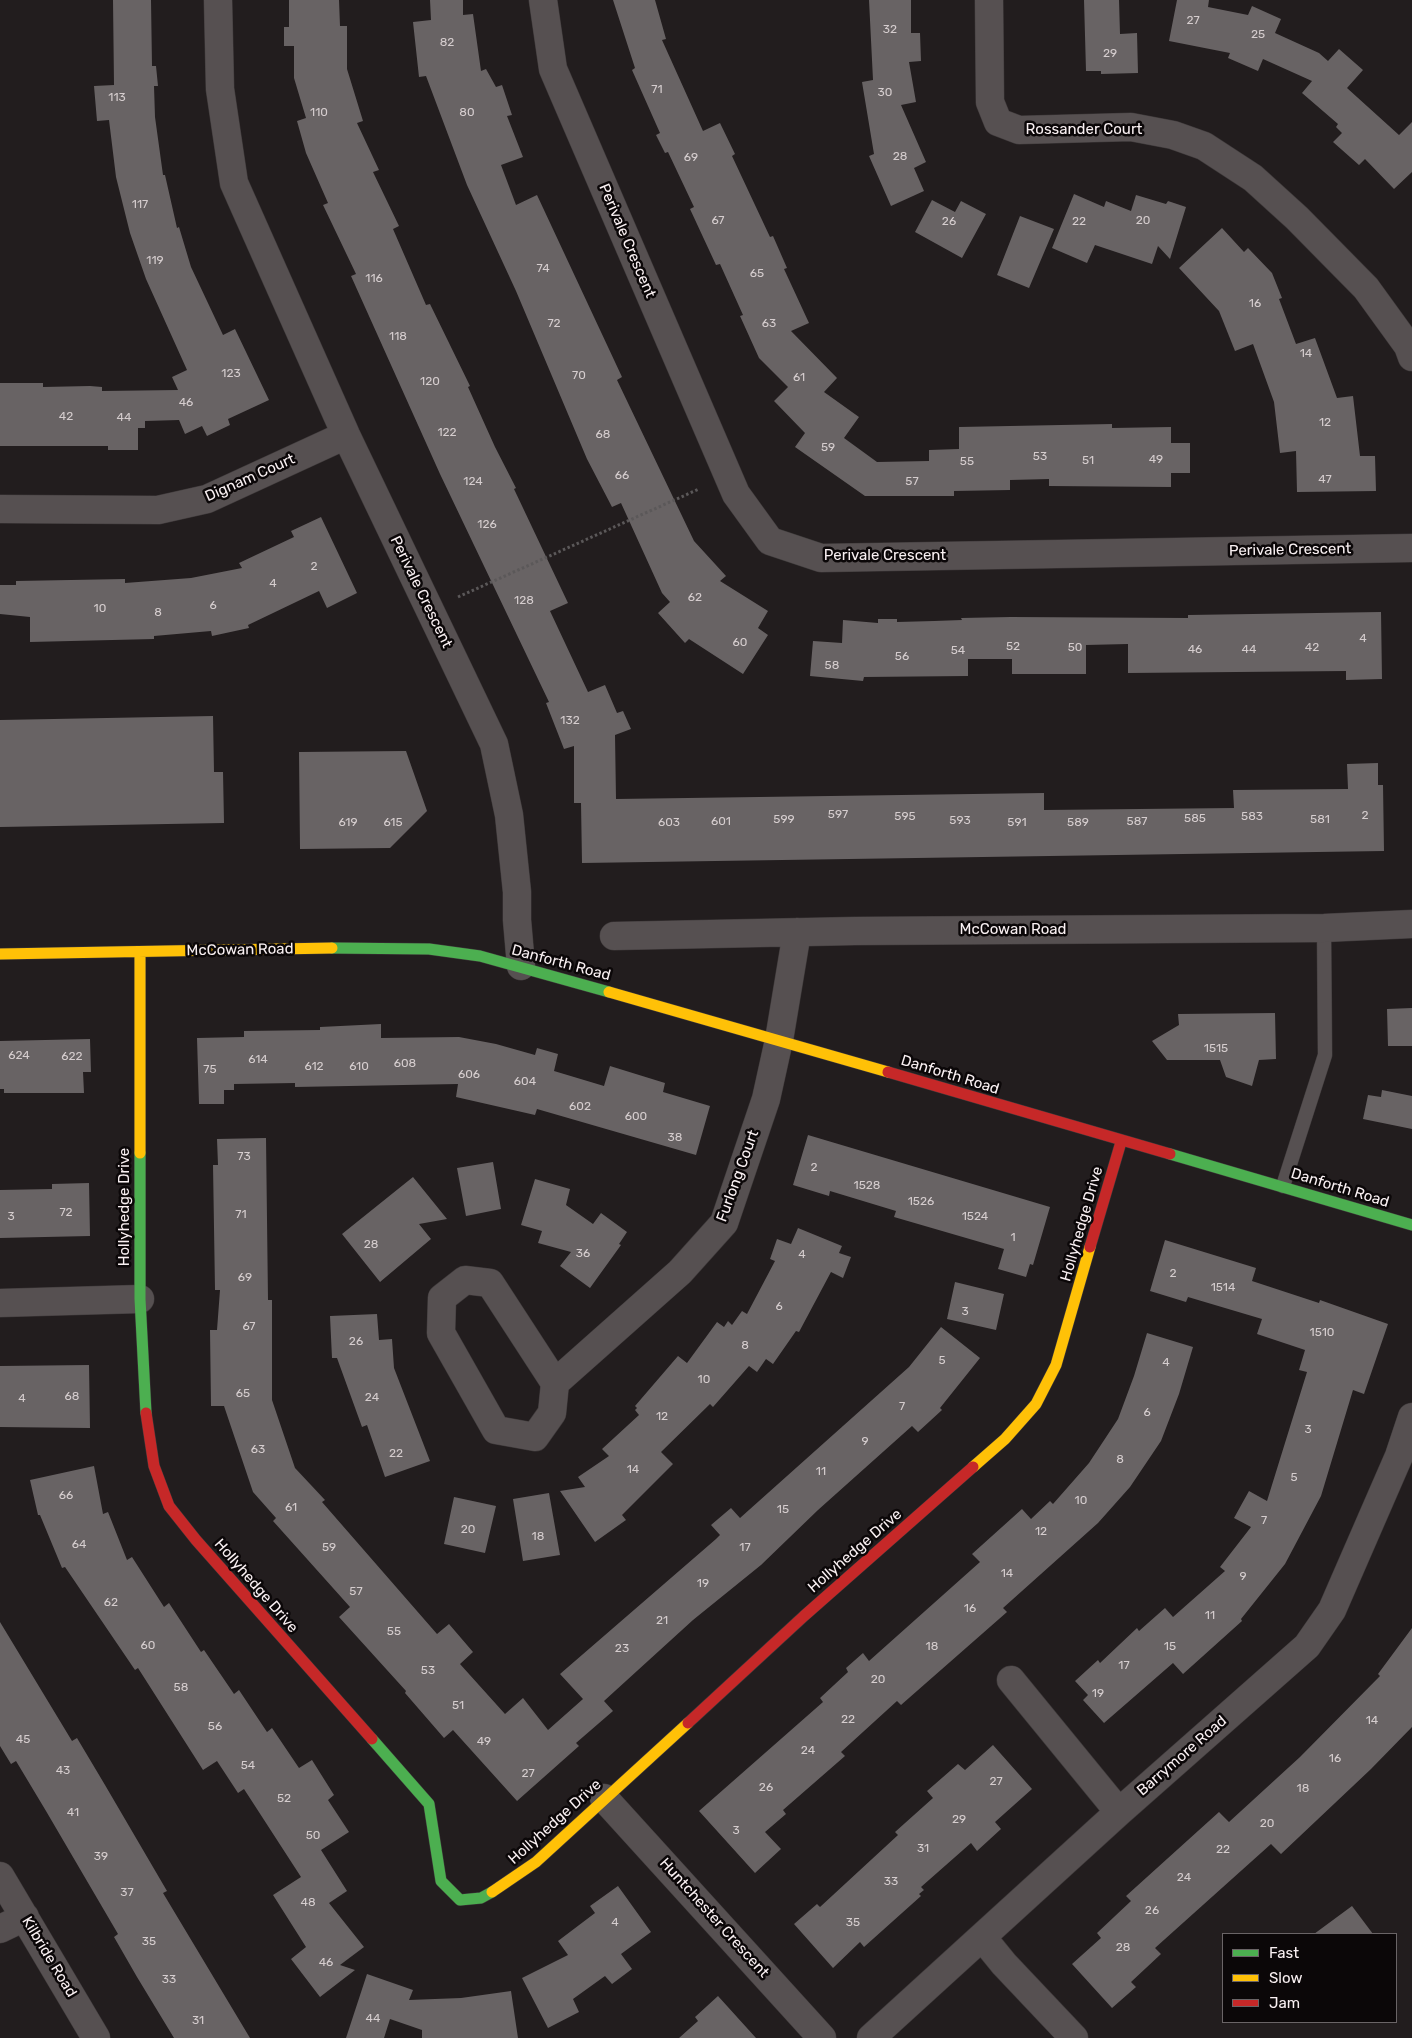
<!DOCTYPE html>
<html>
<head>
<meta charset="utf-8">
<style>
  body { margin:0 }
  #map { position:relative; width:1412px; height:2038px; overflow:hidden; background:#221d1e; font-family:Rubik,sans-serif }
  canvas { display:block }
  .legend { position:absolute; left:1222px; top:1933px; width:175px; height:90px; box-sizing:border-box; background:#0b0708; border:1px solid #6a6466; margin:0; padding:6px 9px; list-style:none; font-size:15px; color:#f9f0f2 }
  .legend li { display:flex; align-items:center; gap:10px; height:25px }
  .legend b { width:25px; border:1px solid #6a6466 }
</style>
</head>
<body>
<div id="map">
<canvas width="1412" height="2038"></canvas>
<ul class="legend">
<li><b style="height:6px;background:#4caf50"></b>Fast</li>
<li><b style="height:6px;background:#ffc107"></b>Slow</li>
<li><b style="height:6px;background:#c62828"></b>Jam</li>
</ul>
</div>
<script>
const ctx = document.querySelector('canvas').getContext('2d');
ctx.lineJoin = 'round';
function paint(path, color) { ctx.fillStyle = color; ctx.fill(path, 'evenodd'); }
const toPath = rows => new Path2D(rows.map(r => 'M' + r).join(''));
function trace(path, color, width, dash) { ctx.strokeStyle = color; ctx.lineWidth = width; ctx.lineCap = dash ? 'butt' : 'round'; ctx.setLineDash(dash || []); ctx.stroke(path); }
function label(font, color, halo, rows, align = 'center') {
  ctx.font = font + ' Rubik,sans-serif'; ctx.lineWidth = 5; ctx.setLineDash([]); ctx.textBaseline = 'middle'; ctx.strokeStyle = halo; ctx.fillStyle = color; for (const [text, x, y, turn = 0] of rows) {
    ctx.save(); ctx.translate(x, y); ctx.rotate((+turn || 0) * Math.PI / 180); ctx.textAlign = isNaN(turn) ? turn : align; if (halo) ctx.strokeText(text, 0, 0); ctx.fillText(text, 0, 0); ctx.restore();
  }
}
paint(toPath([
  [113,0,151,0,152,66,156,66,158,86,154,86,155,117,163,175,165,175,177,228,179,227,191,267,223,335,235,329,269,400,228,419,230,425,207,436,202,426,185,434,179,420,145,421,145,428,138,428,138,450,108,450,108,446,0,446,0,383,43,383,43,387,90,386,102,387,102,391,178,390,172,377,187,370,146,279,130,233,116,177,109,120,97,121,94,86,114,85],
  [289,0,339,0,340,26,347,26,347,69,363,121,357,123,379,170,373,172,399,226,393,229,426,305,430,304,470,386,468,387,495,447,516,488,514,489,568,603,550,611,588,692,605,685,617,713,623,711,631,729,615,735,616,799,1044,793,1044,810,1234,808,1233,790,1348,789,1347,764,1378,763,1378,785,1383,785,1384,851,582,863,581,803,574,803,574,746,564,749,546,703,549,702,440,474,351,276,356,274,323,205,328,203,306,153,297,121,306,118,294,78,294,46,284,46,284,27,289,27],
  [430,0,463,0,463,15,473,14,481,71,486,69,496,87,502,85,512,115,507,116,523,157,501,165,516,205,537,195,622,377,617,380,694,541,726,576,720,581,768,611,758,628,768,635,743,674,689,639,685,643,658,613,670,602,662,593,621,503,612,507,587,459,516,291,467,185,426,76,419,77,413,22,431,20],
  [613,0,655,0,666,39,662,40,703,131,720,123,735,154,732,156,770,237,773,236,787,268,784,269,809,323,791,331,837,378,824,392,859,417,844,438,877,462,929,461,929,450,959,449,959,427,1112,424,1112,428,1171,427,1171,443,1190,443,1190,473,1171,473,1171,487,1049,486,1049,479,1010,480,1010,490,954,491,954,496,865,496,795,447,805,433,774,401,788,387,759,358,740,316,743,315,720,264,716,265,690,209,694,207,668,152,665,153,656,135,660,133,632,70,635,68],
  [869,0,911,0,911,33,920,33,921,61,909,62,916,102,901,105,926,162,914,168,924,191,891,206,869,156,874,154,862,82,873,80],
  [1084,0,1119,0,1120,34,1137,33,1138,73,1101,74,1101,71,1086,71],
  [1177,0,1209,0,1208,7,1248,15,1252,6,1281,19,1275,33,1319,53,1328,61,1339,49,1363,70,1347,88,1399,135,1412,122,1412,172,1394,189,1365,159,1359,165,1333,142,1342,133,1336,127,1338,124,1302,93,1312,81,1263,59,1258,71,1228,58,1230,53,1169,41],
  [1074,194,1104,207,1106,201,1131,211,1136,195,1166,204,1168,201,1186,207,1170,259,1158,246,1152,264,1095,245,1087,263,1052,248],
  [932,200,955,212,961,201,986,214,962,258,915,232],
  [1020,216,1054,229,1029,288,997,275],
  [1222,228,1244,252,1248,248,1272,273,1282,298,1279,299,1296,344,1315,338,1337,398,1353,396,1360,456,1375,456,1376,491,1297,492,1296,451,1280,453,1274,402,1253,344,1235,351,1219,311,1179,268],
  [321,517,357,593,327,608,319,591,248,625,249,628,212,636,211,631,154,636,154,639,30,642,30,617,0,614,0,585,16,585,16,581,125,579,125,583,191,578,242,568,239,563,294,537,291,531],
  [1381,612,1382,679,1346,680,1346,671,1128,673,1128,644,1086,645,1086,674,1012,674,1012,659,968,659,968,676,864,677,863,681,810,676,813,641,842,643,843,620,878,623,878,619,897,619,897,622,934,621,962,620,961,618,1011,617,1188,618,1188,615],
  [213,716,214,772,223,772,224,823,0,827,0,720],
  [406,751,427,811,390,848,300,849,299,752],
  [1412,1008,1412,1046,1388,1046,1387,1009],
  [1275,1013,1276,1059,1259,1060,1252,1086,1226,1077,1220,1060,1167,1060,1152,1041,1179,1025,1178,1014],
  [381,1024,381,1038,459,1037,496,1044,535,1055,537,1048,558,1054,554,1071,604,1086,610,1066,665,1083,663,1092,710,1106,696,1155,537,1109,535,1115,456,1097,458,1084,295,1087,295,1083,234,1084,234,1090,224,1090,224,1104,199,1104,197,1038,244,1037,244,1031,320,1030,320,1027],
  [90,1039,91,1072,83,1072,84,1093,4,1093,4,1089,0,1089,0,1041],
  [1382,1090,1412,1096,1412,1129,1363,1119,1368,1095,1381,1097],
  [808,1135,1050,1207,1033,1265,1030,1264,1026,1277,998,1269,1004,1249,894,1217,896,1211,830,1191,829,1196,793,1185],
  [266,1138,268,1300,272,1300,272,1400,295,1468,325,1500,322,1502,437,1634,449,1624,473,1652,460,1664,505,1714,523,1698,548,1730,583,1699,560,1674,716,1539,720,1535,711,1525,731,1508,740,1518,909,1367,941,1327,980,1358,940,1408,942,1410,918,1432,912,1426,818,1510,761,1565,693,1620,604,1701,613,1711,576,1743,579,1746,517,1801,453,1730,444,1738,405,1693,406,1691,339,1617,350,1607,273,1521,276,1518,253,1492,224,1406,211,1406,210,1330,217,1330,220,1290,215,1290,213,1165,218,1165,217,1139],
  [493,1162,501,1209,466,1216,457,1168],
  [413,1177,447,1219,419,1224,431,1239,380,1282,342,1234],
  [535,1179,570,1189,566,1205,593,1224,601,1213,627,1232,619,1244,621,1245,590,1288,560,1266,571,1252,538,1243,542,1231,521,1225],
  [89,1183,90,1236,0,1238,0,1190,52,1189,52,1184],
  [798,1228,842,1246,839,1253,851,1257,843,1278,831,1272,799,1332,796,1331,773,1364,766,1359,757,1372,749,1366,713,1407,710,1404,661,1452,673,1464,622,1515,626,1520,595,1542,560,1491,585,1487,578,1477,609,1456,602,1449,639,1415,635,1410,637,1408,635,1406,678,1356,687,1363,717,1322,724,1327,728,1321,732,1325,742,1311,747,1314,775,1261,770,1259,777,1239,791,1244],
  [1165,1240,1256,1268,1252,1281,1319,1303,1320,1300,1388,1324,1364,1394,1353,1390,1321,1496,1285,1564,1241,1619,1242,1621,1183,1674,1173,1663,1104,1723,1083,1700,1088,1695,1075,1681,1098,1660,1100,1663,1137,1628,1139,1631,1165,1608,1173,1617,1225,1571,1220,1567,1251,1527,1234,1518,1249,1491,1267,1501,1307,1372,1299,1370,1305,1350,1257,1334,1262,1319,1188,1297,1186,1302,1150,1291],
  [955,1282,1004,1294,996,1330,947,1319],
  [377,1314,379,1340,392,1339,394,1368,430,1461,385,1477,367,1425,362,1427,337,1358,332,1358,330,1316],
  [1147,1333,1193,1347,1179,1394,1161,1441,1130,1487,1098,1523,1003,1608,1007,1612,901,1705,897,1701,841,1752,845,1756,783,1810,786,1814,765,1832,781,1849,755,1873,699,1811,823,1702,820,1698,848,1672,846,1668,863,1653,869,1661,980,1562,972,1554,1022,1509,1031,1519,1050,1501,1053,1504,1089,1463,1118,1419,1134,1376],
  [89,1365,90,1428,0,1427,0,1366],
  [94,1466,103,1514,108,1512,127,1560,132,1557,164,1607,169,1603,201,1652,204,1650,234,1694,239,1690,267,1732,272,1728,299,1768,312,1760,334,1795,328,1800,349,1832,321,1850,347,1891,329,1903,364,1947,340,1965,355,1970,320,1997,291,1959,306,1947,273,1895,301,1877,244,1789,238,1793,217,1761,203,1770,138,1668,135,1670,65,1567,62,1568,40,1515,38,1515,30,1480],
  [549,1493,560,1555,523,1561,513,1499],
  [454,1497,496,1506,485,1553,444,1544],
  [0,1622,72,1741,77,1738,105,1785,167,1891,163,1893,250,2038,174,2038,137,1977,114,1937,118,1934,46,1811,16,1761,11,1764,0,1746],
  [1412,1628,1412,1727,1371,1769,1281,1854,1271,1844,1155,1948,1161,1954,1131,1982,1136,1987,1112,2008,1072,1964,1101,1938,1097,1933,1131,1901,1126,1896,1219,1812,1229,1822,1300,1757,1380,1676,1378,1674],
  [993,1745,1032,1789,995,1822,1001,1829,977,1851,971,1843,921,1887,924,1890,919,1894,921,1896,864,1947,860,1942,833,1968,794,1924,817,1904,820,1907,898,1835,895,1832,933,1798,927,1791,958,1764,965,1770],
  [618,1886,651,1932,621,1954,632,1969,612,1984,605,1976,573,1999,579,2012,548,2028,522,1978,568,1955,558,1941,595,1913,590,1906],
  [1352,1906,1373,1934,1314,1934],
  [367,1974,413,1990,409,2000,461,1998,511,1991,518,2038,422,2038,422,2030,390,2019,384,2038,346,2038],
  [718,1996,756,2038,679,2038,698,2021,695,2017]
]), '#686364');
const lane = toPath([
  [1283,1186,1325,1055,1324,928]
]);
const street = toPath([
  [218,0,220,89,234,183,346,435,494,744,509,815,517,892,517,920,521,966],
  [543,0,553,69,736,494,770,541,821,558,1412,548],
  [989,0,990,102,998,122,1019,130,1131,127,1173,135,1204,146,1253,178,1297,218,1366,288,1408,346,1412,357],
  [0,509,158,510,207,499,346,435],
  [614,936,855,931,1324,928,1412,924],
  [0,1303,140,1299],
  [555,1383,490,1283,465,1280,442,1298,441,1333,496,1430,535,1437,552,1413,555,1383,680,1272,724,1223,766,1099,779,1040,797,932],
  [1011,1680,1119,1812],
  [604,1798,822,2038],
  [0,1876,96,2038],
  [0,1929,25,1917],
  [982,1937,1004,1964,1074,2038],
  [871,2038,1119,1812,1307,1646,1332,1610,1399,1456,1412,1417]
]);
const fast = toPath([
  [332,948,429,949,480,956,609,992],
  [140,1153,140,1299,146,1413],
  [1170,1154,1412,1225],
  [372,1739,429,1804,441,1881,460,1900,481,1898,492,1892]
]);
const slow = toPath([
  [140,952,140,1153],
  [0,954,332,948],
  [609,992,888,1072],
  [973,1467,1005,1439,1036,1404,1056,1365,1090,1247],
  [492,1892,536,1862,688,1723]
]);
const jam = toPath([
  [888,1072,1170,1154],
  [1090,1247,1121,1142],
  [146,1413,154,1466,169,1506,196,1540,372,1739],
  [688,1723,804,1616,973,1467]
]);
trace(lane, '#3e393a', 15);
trace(street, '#3e393a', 29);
trace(fast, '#3e393a', 12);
trace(slow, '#3e393a', 12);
trace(jam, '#3e393a', 12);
trace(toPath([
  [458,597,699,489]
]), '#5b5859', 3, [2.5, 2.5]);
trace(lane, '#565051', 14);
trace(street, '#565051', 28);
trace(fast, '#4caf50', 11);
trace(slow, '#ffc107', 11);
trace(jam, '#c62828', 11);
label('12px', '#d5cdce', null, [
  ["27",1193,21],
  ["32",890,30],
  ["25",1258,35],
  ["82",447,43],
  ["29",1110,54],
  ["71",657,90],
  ["30",885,93],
  ["113",117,98],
  ["110",319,113],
  ["80",467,113],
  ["28",900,157],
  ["69",691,158],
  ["117",140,205],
  ["67",718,221],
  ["20",1143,221],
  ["26",949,222],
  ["22",1079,222],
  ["119",155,261],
  ["74",543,269],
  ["65",757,274],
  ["116",374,279],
  ["16",1255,304],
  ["72",554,324],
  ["63",769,324],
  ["118",398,337],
  ["14",1306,354],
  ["123",231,374],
  ["70",579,376],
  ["61",799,378],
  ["120",430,382],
  ["46",186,403],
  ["42",66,417],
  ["44",124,418],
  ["12",1325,423],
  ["122",447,433],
  ["68",603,435],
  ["59",828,448],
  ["53",1040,457],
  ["49",1156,460],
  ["51",1088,461],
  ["55",967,462],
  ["66",622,476],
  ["47",1325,480],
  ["124",473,482],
  ["57",912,482],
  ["126",487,525],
  ["2",314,567],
  ["4",273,584],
  ["62",695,598],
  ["128",524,601],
  ["6",213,606],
  ["10",100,609],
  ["8",158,613],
  ["4",1363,639],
  ["60",740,643],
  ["52",1013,647],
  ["50",1075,648],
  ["42",1312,648],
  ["46",1195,650],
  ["44",1249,650],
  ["54",958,651],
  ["56",902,657],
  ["58",832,666],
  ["132",570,721],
  ["597",838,815],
  ["2",1365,816],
  ["595",905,817],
  ["583",1252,817],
  ["585",1195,819],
  ["599",784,820],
  ["581",1320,820],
  ["593",960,821],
  ["601",721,822],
  ["587",1137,822],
  ["619",348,823],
  ["615",393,823],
  ["603",669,823],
  ["591",1017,823],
  ["589",1078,823],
  ["1515",1216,1049],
  ["624",19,1056],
  ["622",72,1057],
  ["614",258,1060],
  ["608",405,1064],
  ["612",314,1067],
  ["610",359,1067],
  ["75",210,1070],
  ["606",469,1075],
  ["604",525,1082],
  ["602",580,1107],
  ["600",636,1117],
  ["38",675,1138],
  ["73",244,1157],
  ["2",814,1168],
  ["1528",867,1186],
  ["1526",921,1202],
  ["72",66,1213],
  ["71",241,1215],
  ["3",11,1217],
  ["1524",975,1217],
  ["1",1013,1238],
  ["28",371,1245],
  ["36",583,1254],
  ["4",802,1255],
  ["2",1173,1274],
  ["69",245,1278],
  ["1514",1223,1288],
  ["6",779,1307],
  ["3",965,1312],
  ["67",249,1327],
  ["1510",1322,1333],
  ["26",356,1342],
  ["8",745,1346],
  ["5",942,1361],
  ["4",1166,1363],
  ["10",704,1380],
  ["65",243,1394],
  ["68",72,1397],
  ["24",372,1398],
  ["4",22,1399],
  ["7",902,1407],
  ["6",1147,1413],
  ["12",662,1417],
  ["3",1308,1430],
  ["9",865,1442],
  ["63",258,1450],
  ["22",396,1454],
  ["8",1120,1460],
  ["14",633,1470],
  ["11",821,1472],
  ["5",1294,1478],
  ["66",66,1496],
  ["10",1081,1501],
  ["61",291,1508],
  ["15",783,1510],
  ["7",1264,1521],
  ["20",468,1530],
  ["12",1041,1532],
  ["18",538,1537],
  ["64",79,1545],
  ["59",329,1548],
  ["17",745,1548],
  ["14",1007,1574],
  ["9",1243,1577],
  ["19",703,1584],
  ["57",356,1592],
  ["62",111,1603],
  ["16",970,1609],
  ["11",1210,1616],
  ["21",662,1621],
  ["55",394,1632],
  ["60",148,1646],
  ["18",932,1647],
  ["15",1170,1647],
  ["23",622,1649],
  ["17",1124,1666],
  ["53",428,1671],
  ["20",878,1680],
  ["58",181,1688],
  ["19",1098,1694],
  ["51",458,1706],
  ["22",848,1720],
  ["14",1372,1721],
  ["56",215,1727],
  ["45",23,1740],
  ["49",484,1742],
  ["24",808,1751],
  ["16",1335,1759],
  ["54",248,1766],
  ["43",63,1771],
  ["27",528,1774],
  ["27",996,1782],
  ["26",766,1788],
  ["18",1303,1789],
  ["52",284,1799],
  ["41",73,1813],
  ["29",959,1820],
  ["20",1267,1824],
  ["3",736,1831],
  ["50",313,1836],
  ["31",923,1849],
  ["22",1223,1850],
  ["39",101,1857],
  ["24",1184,1878],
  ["33",891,1882],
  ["37",127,1893],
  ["48",308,1903],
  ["26",1152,1911],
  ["4",615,1923],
  ["35",853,1923],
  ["35",149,1942],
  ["28",1123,1948],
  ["46",326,1963],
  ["33",169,1980],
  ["44",373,2019],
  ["31",198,2021]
]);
label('15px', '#f9f0f2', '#0b0708', [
  ["Rossander Court",1084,130],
  ["Perivale Crescent",627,241,67],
  ["Dignam Court",250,478,-24],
  ["Perivale Crescent",1290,550,-1],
  ["Perivale Crescent",885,556],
  ["Perivale Crescent",421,592,64],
  ["McCowan Road",1013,930],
  ["McCowan Road",240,950,-1],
  ["Danforth Road",561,963,15],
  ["Danforth Road",950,1075,17],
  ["Furlong Court",738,1176,-70],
  ["Danforth Road",1340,1188,17],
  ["Hollyhedge Drive",125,1207,-90],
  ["Hollyhedge Drive",1082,1224,-74],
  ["Hollyhedge Drive",855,1551,-41],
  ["Hollyhedge Drive",256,1586,49],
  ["Barrymore Road",1182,1756,-41],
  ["Hollyhedge Drive",555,1822,-42],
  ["Huntchester Crescent",714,1918,48],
  ["Kilbride Road",49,1957,59]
]);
</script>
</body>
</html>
